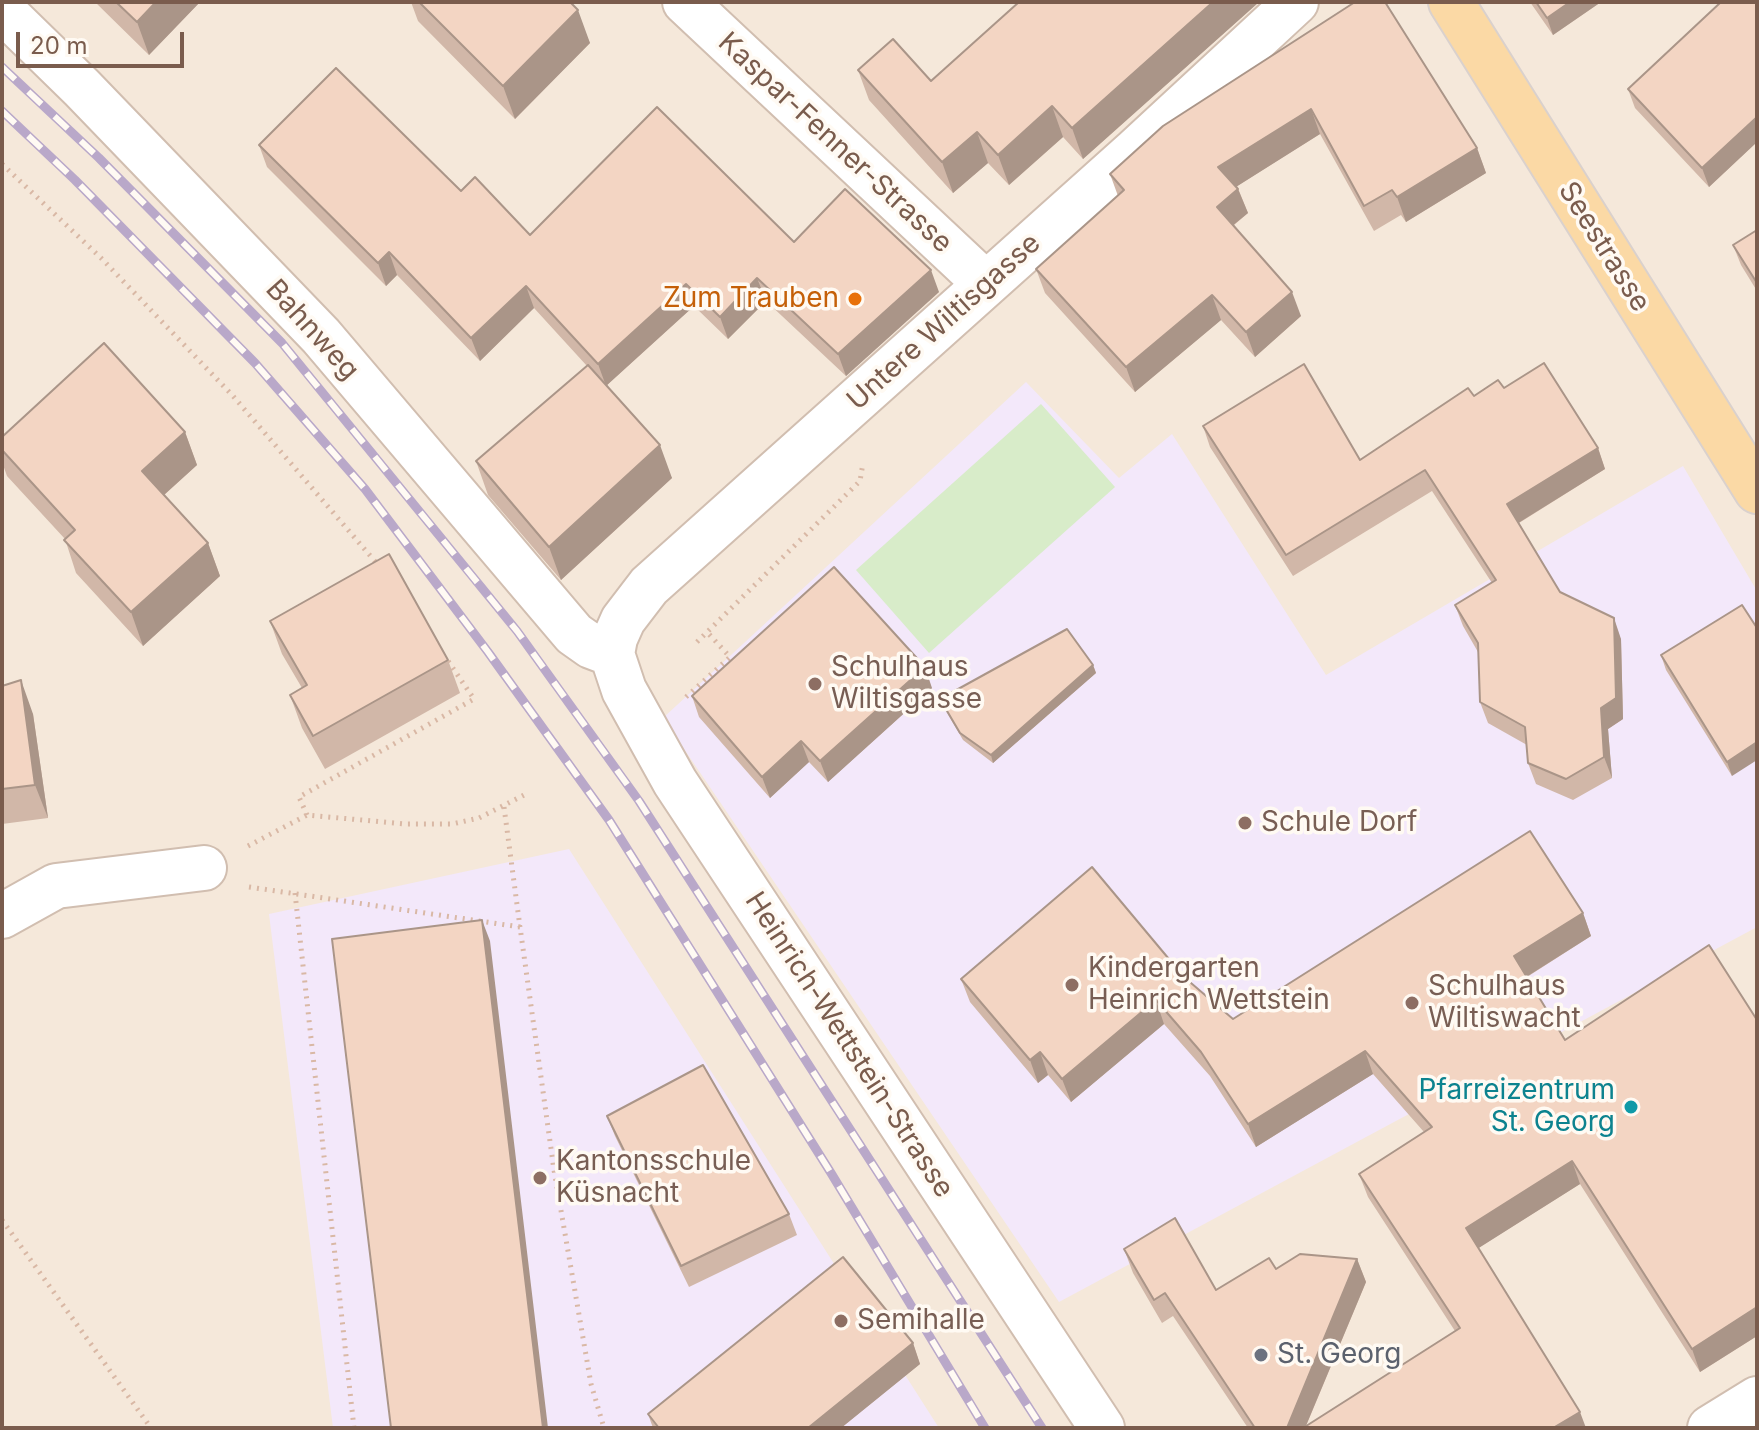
<!DOCTYPE html>
<html>
<head>
<meta charset="utf-8">
<style>
  body { margin:0 }
  #map { position:relative; width:1759px; height:1430px; overflow:hidden; background:#fdf6ec; font-family:Inter,sans-serif }
  canvas { display:block }
  .frame { position:absolute; inset:0; border:4px solid #7a5c4d; pointer-events:none }
  .scale { position:absolute; left:16px; top:32px; width:168px; height:36px; box-sizing:border-box; border:4px solid #7a5c4d; border-top:0; padding-left:10px; font-size:24px; line-height:28px; white-space:nowrap; color:#7a5c4d; -webkit-text-stroke:6px #fffaf3; paint-order:stroke }
</style>
</head>
<body>
<div id="map">
<canvas width="1759" height="1430"></canvas>
<div class="frame"></div>
<div class="scale">20 m</div>
</div>
<script>
const ctx = document.querySelector('canvas').getContext('2d');
ctx.lineJoin = 'round';
function paint(path, color) { ctx.fillStyle = color; ctx.fill(path, 'evenodd'); }
const toPath = rows => new Path2D(rows.map(r => 'M' + r).join(''));
function trace(path, color, width, dash) { ctx.strokeStyle = color; ctx.lineWidth = width; ctx.lineCap = dash ? 'butt' : 'round'; ctx.setLineDash(dash || []); ctx.stroke(path); }
function label(font, color, halo, rows, align = 'center') {
  ctx.font = font + ' Inter,sans-serif'; ctx.lineWidth = 7; ctx.setLineDash([]); ctx.textBaseline = 'middle'; ctx.strokeStyle = halo; ctx.fillStyle = color; for (const [text, x, y, turn = 0] of rows) {
    ctx.save(); ctx.translate(x, y); ctx.rotate((+turn || 0) * Math.PI / 180); ctx.textAlign = isNaN(turn) ? turn : align; if (halo) ctx.strokeText(text, 0, 0); ctx.fillText(text, 0, 0); ctx.restore();
  }
}
paint(toPath([
  [2,2,1757,2,1757,1428,2,1428]
]), '#f5e8da');
paint(toPath([
  [1026,382,1119,478,1172,434,1326,675,1683,466,1757,591,1757,927,1059,1302,663,718],
  [569,849,939,1428,333,1428,269,914]
]), '#f3e8fa');
paint(toPath([
  [1041,404,1115,487,929,653,856,570]
]), '#d8ecc9');
const minor = toPath([
  [685,2,986,284],
  [2,10,82,88,321,336,574,634,591,646,612,654],
  [2,916,56,886,204,868],
  [1102,1428,675,782,624,690,612,654,615,638,623,620,649,586,1135,151,1296,2],
  [1710,1428,1757,1399]
]);
const major = toPath([
  [1451,2,1757,491]
]);
trace(minor, '#d1beb0', 48);
trace(major, '#dad1cd', 48);
trace(toPath([
  [2,164,102,259,233,396,379,566],
  [697,642,860,481,863,463],
  [686,697,730,657,707,632],
  [504,807,520,927],
  [307,815,299,797,474,699,448,661],
  [248,846,307,815,405,824,452,824,479,818,528,793],
  [249,887,520,927,554,1170,591,1384,604,1428],
  [295,893,354,1428],
  [2,1220,151,1428]
]), '#d9b8a5', 5, [2, 6]);
trace(minor, '#fff', 44);
trace(major, '#fbd9a5', 44);
const rail = toPath([
  [2,67,99,158,282,343,517,631,639,801,1042,1428],
  [2,111,75,180,255,363,365,489,488,652,609,820,831,1173,985,1428]
]);
trace(rail, '#b9a8c9', 9);
trace(rail, '#fffaf3', 6, [18]);
paint(toPath([
  [95,2,200,2,149,55],
  [411,2,570,2,590,43,515,119,418,21],
  [1259,2,1083,159,1063,137,1009,185,988,163,953,193,869,100,858,70,931,81],
  [1355,2,1477,148,1486,173,1406,222,1401,215,1374,231,1320,134,1237,186,1248,213,1234,225,1301,316,1255,357,1221,320,1135,392,1045,293,1036,269,1118,196,1110,174],
  [1530,2,1601,2,1553,35],
  [1757,2,1757,142,1709,187,1635,108,1628,89],
  [259,145,461,191,530,235,794,242,939,292,846,376,766,301,728,339,694,306,607,385,672,478,561,580,488,495,476,461,587,366,534,308,480,361,397,275,386,286,267,167],
  [1757,230,1757,291,1741,265,1733,245],
  [1504,388,1598,448,1605,469,1519,523,1560,592,1621,639,1623,719,1608,729,1612,778,1573,800,1536,784,1528,763,1527,745,1488,723,1480,702,1478,652,1463,626,1455,605,1492,583,1432,491,1293,576,1210,447,1203,426,1360,460,1474,396],
  [185,432,197,465,164,495,208,543,220,576,143,646,76,573,65,539,7,476,2,462,2,437],
  [1742,605,1732,776,1666,670,1661,655],
  [270,621,448,660,460,693,325,769,302,728,290,695,302,688,282,654],
  [1093,665,1096,673,993,763,963,740,943,706,940,699],
  [2,686,33,714,48,818,2,824],
  [932,688,828,782,809,762,770,798,699,717,692,696],
  [1583,913,1591,936,1527,977,1565,1040,1757,1020,1757,1336,1700,1372,1580,1184,1478,1248,1586,1428,1248,1428,1173,1316,1162,1323,1133,1273,1124,1249,1216,1290,1276,1269,1357,1259,1366,1282,1306,1426,1455,1331,1368,1197,1359,1174,1424,1132,1373,1074,1256,1147,1210,1076,1164,1024,1071,1102,1048,1075,1038,1083,970,1002,961,979,1184,977,1233,1019],
  [607,1116,789,1214,797,1235,689,1287,615,1136],
  [913,1343,920,1364,841,1428,653,1428,648,1414]
]), '#d1b7a8');
paint(toPath([
  [156,2,200,2,149,55,137,22],
  [1213,2,1259,2,1083,159,1072,128],
  [1570,2,1601,2,1553,35,1547,18],
  [578,10,590,43,515,119,503,86],
  [1052,106,1063,137,1009,185,998,155],
  [1311,109,1320,134,1228,192,1218,167],
  [1757,117,1757,142,1709,187,1702,168],
  [977,132,988,163,953,193,942,162],
  [1477,148,1486,173,1406,222,1397,197],
  [1238,189,1248,213,1226,231,1217,207],
  [389,252,397,275,386,286,378,263],
  [931,270,939,292,846,376,838,354],
  [757,278,766,301,728,339,720,317],
  [686,284,694,306,606,386,598,364],
  [526,286,534,308,480,361,471,338],
  [1292,292,1301,316,1255,357,1246,332],
  [1212,295,1221,320,1135,392,1126,367],
  [185,432,197,465,154,504,142,471],
  [660,445,672,478,561,580,549,547],
  [1598,448,1605,469,1515,525,1507,504],
  [208,543,220,576,143,646,131,612],
  [1614,618,1621,639,1623,719,1608,729,1612,778,1604,757,1601,708],
  [1093,665,1096,673,993,763,991,755],
  [925,667,932,688,828,782,820,761],
  [21,680,33,714,48,818,35,785],
  [801,741,809,762,770,798,762,777],
  [1757,742,1757,760,1732,776,1727,762],
  [1583,913,1591,936,1523,979,1514,956],
  [482,920,490,941,548,1428,543,1428],
  [1156,1000,1164,1024,1071,1102,1062,1079],
  [1365,1051,1373,1074,1256,1147,1248,1124],
  [1040,1052,1048,1075,1038,1083,1030,1060],
  [1572,1161,1580,1184,1474,1251,1466,1228],
  [1357,1259,1366,1282,1305,1428,1287,1428],
  [1757,1307,1757,1336,1700,1372,1692,1349],
  [913,1343,920,1364,841,1428,808,1428],
  [1580,1412,1586,1428,1553,1428]
]), '#aa9588');
const building = toPath([
  [116,2,156,2,137,22,116,2],
  [419,2,570,2,578,10,503,86,419,2],
  [1019,2,1213,2,1072,128,1052,106,998,155,977,132,942,162,858,70,893,39,931,81,1019,2],
  [1355,2,1385,2,1477,148,1397,197,1392,190,1364,206,1311,109,1218,167,1238,189,1217,207,1292,292,1246,332,1212,295,1126,367,1036,269,1124,190,1110,174,1163,126,1355,2],
  [1536,2,1570,2,1547,18,1536,2],
  [1721,2,1757,2,1757,117,1702,168,1628,89,1721,2],
  [336,68,461,191,475,177,530,235,657,107,794,242,845,189,931,270,838,354,757,278,720,317,686,284,598,364,526,286,471,338,389,252,378,263,259,145,336,68],
  [1757,230,1757,283,1733,245,1757,230],
  [104,343,185,432,142,471,208,543,131,612,64,540,75,530,2,450,2,437,104,343],
  [1544,363,1598,448,1507,504,1560,592,1614,618,1616,698,1601,708,1604,757,1566,779,1528,763,1525,727,1480,702,1478,643,1455,605,1496,580,1425,470,1286,555,1203,426,1304,364,1360,460,1468,388,1474,396,1498,380,1504,388,1544,363],
  [588,365,660,445,549,547,476,461,588,365],
  [389,554,448,660,313,736,290,695,307,685,270,621,389,554],
  [834,567,925,667,820,761,801,741,762,777,692,696,834,567],
  [1742,605,1757,628,1757,742,1727,762,1661,655,1742,605],
  [1067,629,1093,665,991,755,960,733,940,699,1067,629],
  [21,680,35,785,2,789,2,686,21,680],
  [1530,831,1583,913,1514,956,1565,1040,1709,945,1757,1020,1757,1307,1692,1349,1572,1161,1466,1228,1580,1412,1553,1428,1303,1428,1460,1328,1359,1174,1432,1127,1365,1051,1248,1124,1201,1052,1156,1000,1062,1079,1040,1052,1030,1060,961,979,1092,867,1184,977,1233,1019,1530,831],
  [482,920,543,1428,391,1428,332,939,482,920],
  [703,1065,789,1214,681,1266,607,1116,703,1065],
  [1175,1218,1216,1290,1269,1258,1276,1269,1300,1254,1357,1259,1287,1428,1255,1428,1165,1293,1154,1300,1124,1249,1175,1218],
  [843,1257,913,1343,808,1428,659,1428,648,1414,843,1257]
]);
paint(building, '#f3d5c3');
trace(building, '#aa9588', 2);
for (const [x, y, r, color] of [
  [855,299,8,"#e8710a"],
  [815,684,8,"#8d6e63"],
  [1245,823,8,"#8d6e63"],
  [1072,985,8,"#8d6e63"],
  [1412,1003,8,"#8d6e63"],
  [1631,1107,8,"#0f9aa8"],
  [540,1178,8,"#8d6e63"],
  [841,1321,8,"#8d6e63"],
  [1261,1355,8,"#6b7280"]
]) { const dot = new Path2D(); dot.arc(x, y, r, 0, 2 * Math.PI); ctx.fillStyle = color; ctx.fill(dot); trace(dot, '#fffaf3', 3); }
label('28px', '#7a5c4d', '#fffaf3', [
  ["Kaspar-Fenner-Strasse",835,143,43],
  ["Seestrasse",1604,247,58],
  ["Untere Wiltisgasse",944,322,-42],
  ["Bahnweg",312,330,48],
  ["Heinrich-Wettstein-Strasse",849,1045,57]
]);
label('28px', '#c56008', '#fffaf3', [
  ["Zum Trauben",839,299]
], 'right');
label('28px', '#785e54', '#fffaf3', [
  ["Schulhaus",831,668],
  ["Wiltisgasse",831,700],
  ["Schule Dorf",1261,823],
  ["Kindergarten",1088,969],
  ["Heinrich Wettstein",1088,1001],
  ["Schulhaus",1428,987],
  ["Wiltiswacht",1428,1019],
  ["Kantonsschule",556,1162],
  ["Küsnacht",556,1194],
  ["Semihalle",857,1321]
], 'left');
label('28px', '#0d838f', '#fffaf3', [
  ["Pfarreizentrum",1615,1091],
  ["St. Georg",1615,1123]
], 'right');
label('28px', '#5b616d', '#fffaf3', [
  ["St. Georg",1277,1355]
], 'left');
</script>
</body>
</html>
